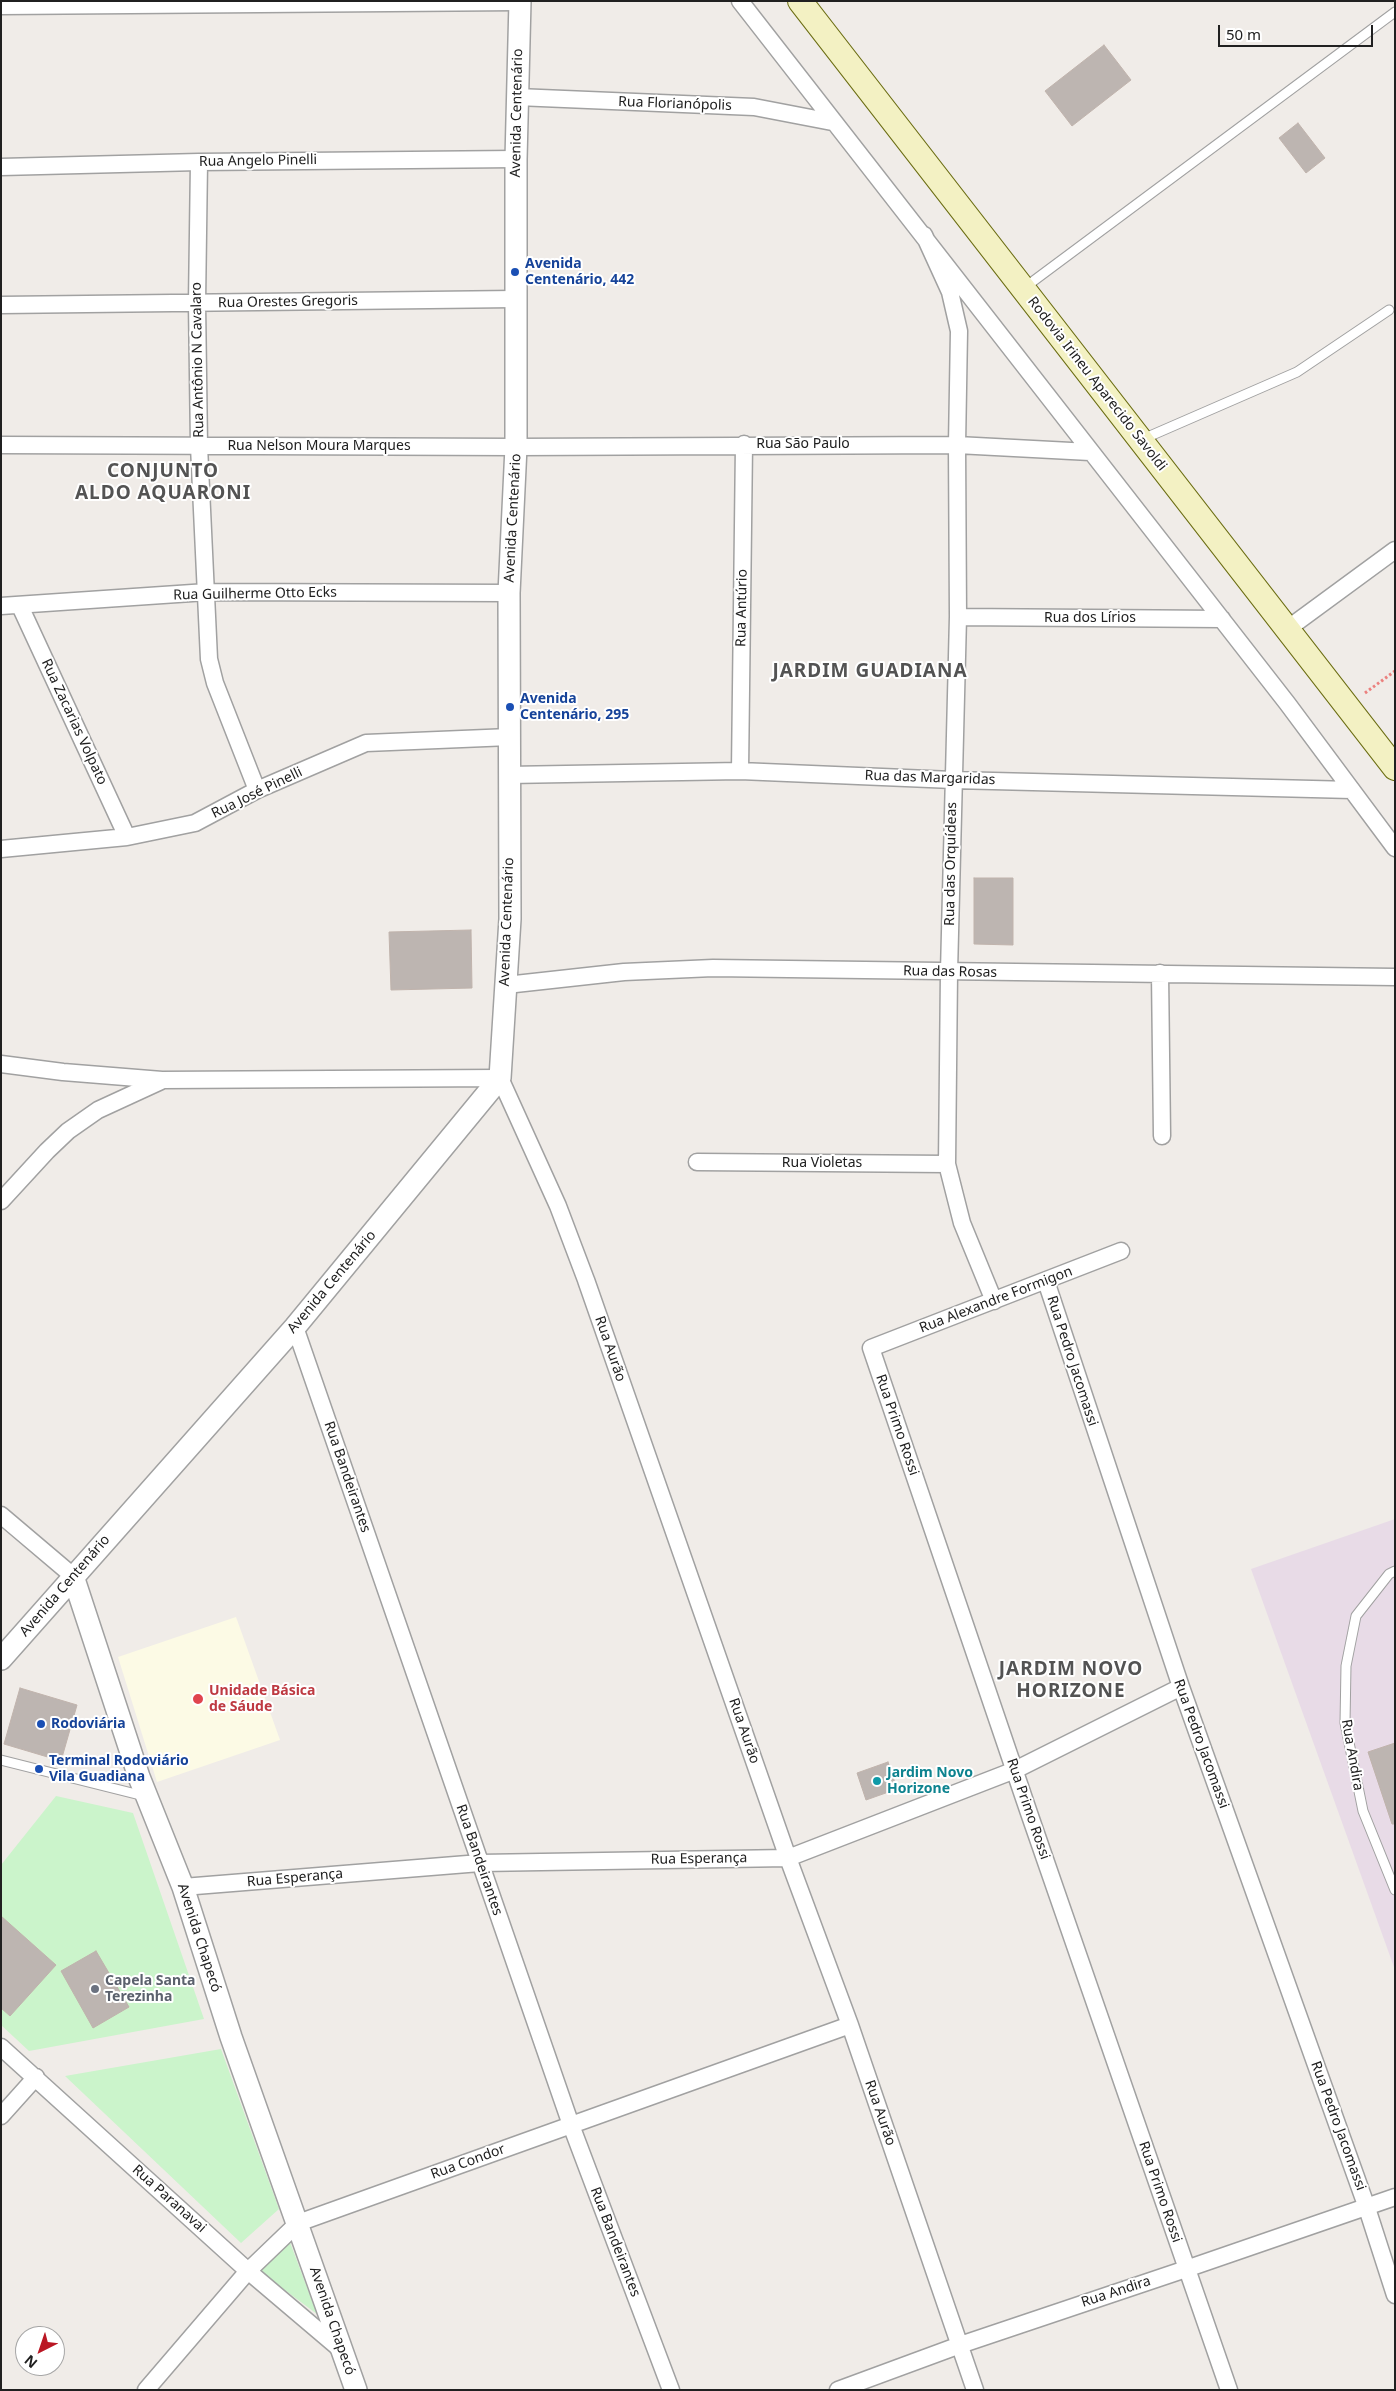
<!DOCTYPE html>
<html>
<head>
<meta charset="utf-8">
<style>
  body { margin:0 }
  #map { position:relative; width:1396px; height:2391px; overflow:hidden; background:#f0ece8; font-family:"Noto Sans",sans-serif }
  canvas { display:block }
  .frame { position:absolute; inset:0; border:2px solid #202020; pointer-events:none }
  .north { position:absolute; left:15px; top:2326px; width:50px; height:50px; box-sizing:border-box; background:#fff; border:1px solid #a6a6a6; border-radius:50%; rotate:221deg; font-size:14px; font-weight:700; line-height:20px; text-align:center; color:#202020 }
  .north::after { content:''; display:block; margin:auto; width:18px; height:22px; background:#ba1724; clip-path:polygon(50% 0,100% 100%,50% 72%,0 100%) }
  .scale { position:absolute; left:1218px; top:25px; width:155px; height:22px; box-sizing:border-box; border:2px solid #202020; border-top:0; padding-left:6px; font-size:15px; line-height:18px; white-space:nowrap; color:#202020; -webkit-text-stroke:4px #fff; paint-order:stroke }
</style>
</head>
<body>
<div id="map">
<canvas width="1396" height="2391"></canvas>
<div class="frame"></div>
<div class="north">N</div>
<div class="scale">50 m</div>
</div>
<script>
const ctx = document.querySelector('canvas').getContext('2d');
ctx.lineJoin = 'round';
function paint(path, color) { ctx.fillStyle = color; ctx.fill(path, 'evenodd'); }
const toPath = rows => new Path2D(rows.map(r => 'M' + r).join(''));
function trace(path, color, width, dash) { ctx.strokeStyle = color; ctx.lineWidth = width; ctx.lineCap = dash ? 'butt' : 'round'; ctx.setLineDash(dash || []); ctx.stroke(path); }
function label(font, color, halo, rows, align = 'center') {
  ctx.font = font + ' "Noto Sans",sans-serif'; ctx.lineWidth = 4; ctx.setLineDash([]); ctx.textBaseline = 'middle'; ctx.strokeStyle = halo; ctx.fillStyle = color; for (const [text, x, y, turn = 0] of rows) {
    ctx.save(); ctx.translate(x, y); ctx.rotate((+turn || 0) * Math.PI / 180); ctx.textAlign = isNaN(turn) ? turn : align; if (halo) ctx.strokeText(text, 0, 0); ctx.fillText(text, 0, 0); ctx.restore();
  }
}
paint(toPath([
  [1395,1519,1395,1970,1251,1569]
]), '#e8dbe7');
paint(toPath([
  [236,1617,280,1740,157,1782,118,1657]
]), '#fcfae5');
paint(toPath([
  [56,1796,133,1813,204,2019,29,2051,1,2025,1,1865],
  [221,2049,279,2209,241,2243,65,2076],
  [288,2237,317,2314,255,2268]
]), '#cbf4cb');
const building = toPath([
  [1104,45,1131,80,1072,126,1045,91,1104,45],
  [1298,123,1325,158,1306,173,1279,138,1298,123],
  [974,878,1013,878,1013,945,974,944,974,878],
  [471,930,472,988,391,990,389,932,471,930],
  [20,1688,77,1705,61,1761,4,1744,20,1688],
  [1395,1743,1395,1824,1392,1824,1368,1752,1395,1743],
  [888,1762,897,1789,866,1800,857,1773,888,1762],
  [1,1916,56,1965,10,2016,1,2008,1,1916],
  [96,1951,129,2007,93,2028,61,1971,96,1951]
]);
paint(building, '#bdb5b1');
trace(building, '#c0b3ac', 1);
const service = toPath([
  [1024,288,1395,12],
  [1143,439,1297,372,1389,310],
  [1395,1571,1389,1574,1356,1616,1346,1666,1345,1723,1363,1811,1395,1890],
  [1,1760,144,1796]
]);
const minor = toPath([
  [740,1,1287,703,1395,848],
  [1,6,520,2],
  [517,97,754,107,832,122],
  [199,162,197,303,199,446,209,659,215,683,257,790],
  [1,167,199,162,516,159],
  [924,235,950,292,959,331,957,445,958,617,949,972,947,1164,962,1223,994,1301],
  [1,305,515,299],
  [1,445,516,447,957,445,1090,452],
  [1,606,207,592,509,593],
  [20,606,127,837],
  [958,617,1222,619],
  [1286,630,1395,550],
  [740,771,744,444],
  [508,775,740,771,953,780,1352,790],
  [1,849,127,837,195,823,257,790,366,743,510,737],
  [1160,973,1162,1136],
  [506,985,624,972,713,968,1395,977],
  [1,1064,63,1072,162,1080,500,1078,558,1206,586,1280,788,1858,850,2025,975,2390],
  [697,1162,947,1164],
  [1,1201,47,1151,68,1131,98,1110,161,1081],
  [1121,1251,871,1348,1029,1813,1229,2390],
  [1046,1281,1181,1687,1366,2205,1395,2295],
  [295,1327,571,2125,671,2390],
  [1,1515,73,1576],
  [183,1887,480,1863,788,1858,1015,1770,1181,1687],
  [1,2047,248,2271,340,2349],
  [1,2116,36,2077],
  [146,2390,248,2271,298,2223,850,2025],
  [838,2390,960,2345,1186,2269,1395,2197]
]);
const tertiary = toPath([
  [73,1576,139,1777,183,1887,231,2037,356,2390],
  [1,1659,295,1327,500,1078,510,919,509,593,516,447,516,159,520,1]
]);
const secondary = toPath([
  [800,1,1395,768]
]);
trace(service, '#a1a1a1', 11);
trace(minor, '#a1a1a1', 19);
trace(tertiary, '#a1a1a1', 24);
trace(secondary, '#6b6d12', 26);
trace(toPath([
  [1365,693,1395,671]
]), '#eb807e', 3, [2.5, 2.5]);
trace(service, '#fff', 9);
trace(minor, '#fff', 16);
trace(tertiary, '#fff', 21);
trace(secondary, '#f3f1c3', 24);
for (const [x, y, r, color] of [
  [515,272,5,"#1a4fb4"],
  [510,707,5,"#1a4fb4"],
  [198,1699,6,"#e0444e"],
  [41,1724,5,"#1a4fb4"],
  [39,1769,5,"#1a4fb4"],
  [877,1781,5,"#0f9aa8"],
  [95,1989,5,"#6b7280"]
]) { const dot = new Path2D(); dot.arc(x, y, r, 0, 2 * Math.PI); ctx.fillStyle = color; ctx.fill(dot); trace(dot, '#fff', 2); }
label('14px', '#202020', '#fff', [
  ["Rua Florianópolis",675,104,2],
  ["Avenida Centenário",517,113,-89],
  ["Rua Angelo Pinelli",258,161,-1],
  ["Rua Orestes Gregoris",288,302,-1],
  ["Rua Antônio N Cavalaro",198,360,-91],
  ["Rodovia Irineu Aparecido Savoldi",1097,384,52],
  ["Rua São Paulo",803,444],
  ["Rua Nelson Moura Marques",319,446],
  ["Avenida Centenário",513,518,-87],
  ["Rua Guilherme Otto Ecks",255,594,-1],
  ["Rua Antúrio",742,608,-89],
  ["Rua dos Lírios",1090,618],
  ["Rua Zacarias Volpato",74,722,65],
  ["Rua das Margaridas",930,778,2],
  ["Rua José Pinelli",257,793,-26],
  ["Rua das Orquídeas",951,864,-89],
  ["Avenida Centenário",507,922,-88],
  ["Rua das Rosas",950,972,1],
  ["Rua Violetas",822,1163],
  ["Avenida Centenário",332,1282,-50],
  ["Rua Alexandre Formigon",996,1300,-21],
  ["Rua Aurão",610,1349,71],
  ["Rua Pedro Jacomassi",1072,1361,72],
  ["Rua Primo Rossi",897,1425,71],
  ["Rua Bandeirantes",347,1477,71],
  ["Avenida Centenário",65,1586,-49],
  ["Rua Aurão",744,1731,71],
  ["Rua Pedro Jacomassi",1201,1744,70],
  ["Rua Andira",1352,1755,80],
  ["Rua Primo Rossi",1028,1809,71],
  ["Rua Esperança",699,1859,-1],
  ["Rua Bandeirantes",479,1860,71],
  ["Rua Esperança",295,1878,-5],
  ["Avenida Chapecó",199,1938,72],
  ["Rua Aurão",880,2113,71],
  ["Rua Pedro Jacomassi",1338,2126,70],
  ["Rua Condor",468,2162,-20],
  ["Rua Primo Rossi",1160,2192,71],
  ["Rua Paranavai",169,2199,42],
  ["Rua Bandeirantes",615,2242,69],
  ["Rua Andira",1116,2292,-18],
  ["Avenida Chapecó",332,2321,71]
]);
label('bold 14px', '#164399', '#fff', [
  ["Avenida",525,264],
  ["Centenário, 442",525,280],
  ["Avenida",520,699],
  ["Centenário, 295",520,715],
  ["Rodoviária",51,1724],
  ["Terminal Rodoviário",49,1761],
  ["Vila Guadiana",49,1777]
], 'left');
label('bold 14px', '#be3a42', '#fff', [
  ["Unidade Básica",209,1691],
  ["de Sáude",209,1707]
], 'left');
label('bold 14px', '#0d838f', '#fff', [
  ["Jardim Novo",887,1773],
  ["Horizone",887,1789]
], 'left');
label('bold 14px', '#5b616d', '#fff', [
  ["Capela Santa",105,1981],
  ["Terezinha",105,1997]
], 'left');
ctx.letterSpacing = '1px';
label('bold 19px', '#535353', '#fff', [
  ["CONJUNTO",163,472],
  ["ALDO AQUARONI",163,494],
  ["JARDIM GUADIANA",870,672],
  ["JARDIM NOVO",1071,1670],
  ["HORIZONE",1071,1692]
]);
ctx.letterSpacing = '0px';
</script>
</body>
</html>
